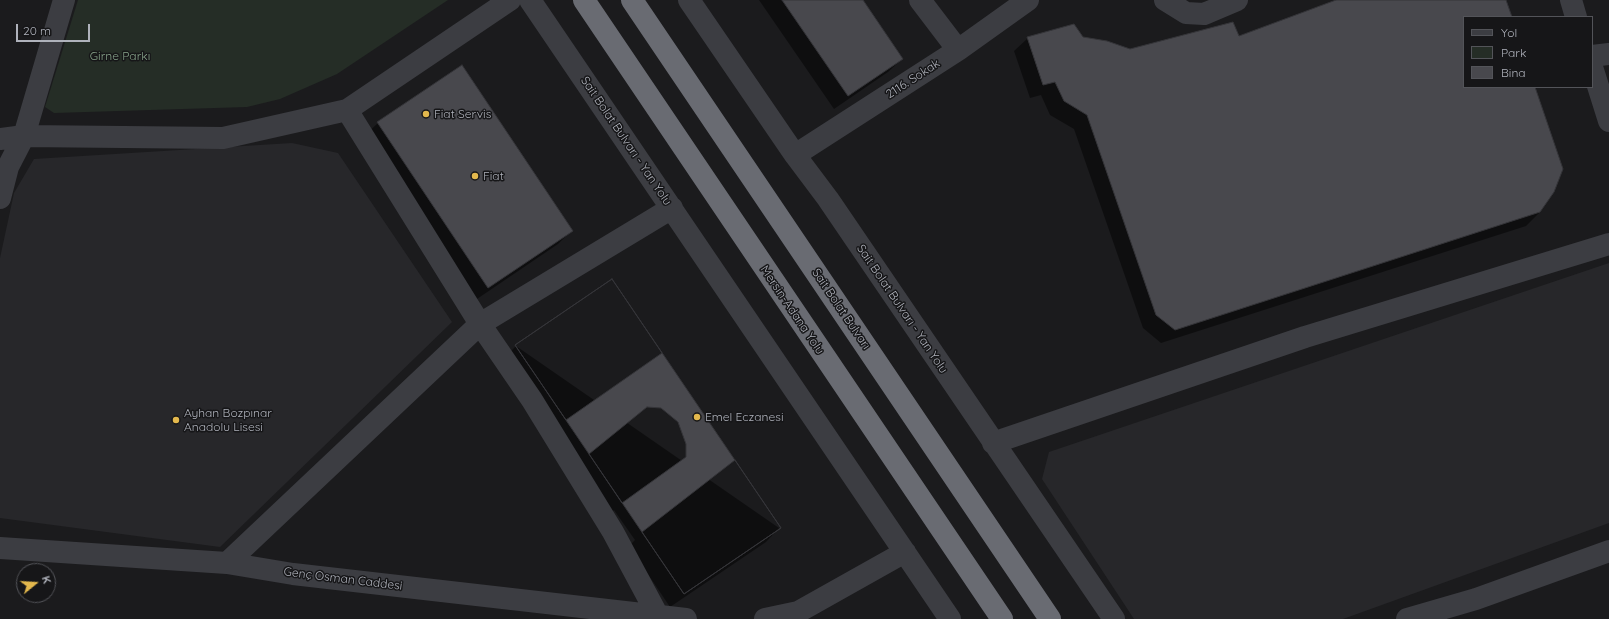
<!DOCTYPE html>
<html>
<head>
<meta charset="utf-8">
<style>
  body { margin:0 }
  #map { position:relative; width:1609px; height:619px; overflow:hidden; background:#1b1b1d; font-family:Quicksand,sans-serif }
  canvas { display:block }
  .legend { position:absolute; left:1463px; top:16px; width:130px; height:72px; box-sizing:border-box; background:#161618; border:1px solid #535459; margin:0; padding:5px 7px; list-style:none; font-size:12px; color:#afb2bb }
  .legend li { display:flex; align-items:center; gap:8px; height:20px }
  .legend b { width:20px; border:1px solid #535459 }
  .north { position:absolute; left:16px; top:563px; width:40px; height:40px; box-sizing:border-box; background:#161618; border:1px solid #535459; border-radius:50%; rotate:72deg; font-size:11px; font-weight:700; line-height:16px; text-align:center; color:#afb2bb }
  .north::after { content:''; display:block; margin:auto; width:14px; height:18px; background:#e3b84d; clip-path:polygon(50% 0,100% 100%,50% 72%,0 100%) }
  .scale { position:absolute; left:16px; top:24px; width:74px; height:18px; box-sizing:border-box; border:2px solid #afb2bb; border-top:0; padding-left:5px; font-size:12px; line-height:14px; white-space:nowrap; color:#afb2bb; -webkit-text-stroke:3px #161618; paint-order:stroke }
</style>
</head>
<body>
<div id="map">
<canvas width="1609" height="619"></canvas>
<ul class="legend">
<li><b style="height:5px;background:#3c3d42"></b>Yol</li>
<li><b style="height:11px;background:#252d26"></b>Park</li>
<li><b style="height:11px;background:#48484d"></b>Bina</li>
</ul>
<div class="north">K</div>
<div class="scale">20 m</div>
</div>
<script>
const ctx = document.querySelector('canvas').getContext('2d');
ctx.lineJoin = 'round';
function paint(path, color) { ctx.fillStyle = color; ctx.fill(path, 'evenodd'); }
const toPath = rows => new Path2D(rows.map(r => 'M' + r).join(''));
function trace(path, color, width, dash) { ctx.strokeStyle = color; ctx.lineWidth = width; ctx.lineCap = dash ? 'butt' : 'round'; ctx.setLineDash(dash || []); ctx.stroke(path); }
function label(font, color, halo, rows, align = 'center') {
  ctx.font = font + ' Quicksand,sans-serif'; ctx.lineWidth = 3; ctx.setLineDash([]); ctx.textBaseline = 'middle'; ctx.strokeStyle = halo; ctx.fillStyle = color; for (const [text, x, y, turn = 0] of rows) {
    ctx.save(); ctx.translate(x, y); ctx.rotate((+turn || 0) * Math.PI / 180); ctx.textAlign = isNaN(turn) ? turn : align; if (halo) ctx.strokeText(text, 0, 0); ctx.fillText(text, 0, 0); ctx.restore();
  }
}
paint(toPath([
  [292,143,338,153,452,322,220,547,0,518,0,258,14,193,34,159],
  [1609,263,1609,523,1343,619,1134,619,1042,479,1049,452]
]), '#27272a');
paint(toPath([
  [78,0,448,0,337,74,280,99,247,107,54,113,45,107]
]), '#252d26');
paint(toPath([
  [759,0,861,0,902,59,888,72,834,109],
  [1339,0,1505,0,1511,17,1464,17,1464,87,1534,87,1540,212,1526,226,1161,343,1143,328,1074,129,1050,115,1041,95,1030,98,1014,51,1028,38,1082,38,1130,50,1238,37],
  [378,123,572,230,558,244,474,301,364,136],
  [516,346,779,528,766,542,670,607,629,546,635,540,614,510,611,513,502,360]
]), '#0007');
const building = toPath([
  [782,0,863,0,903,59,848,96,782,0],
  [1336,0,1506,0,1512,17,1464,17,1464,87,1535,87,1563,169,1554,192,1540,212,1175,330,1156,315,1087,115,1064,101,1055,82,1043,85,1027,37,1074,24,1083,37,1107,41,1130,49,1233,22,1239,36,1336,0],
  [462,65,573,231,488,288,377,122,462,65],
  [612,279,781,528,684,594,515,345,612,279],
  [612,279,662,353,566,420,515,345,612,279],
  [647,407,661,408,678,422,686,444,686,457,622,503,589,454,647,407],
  [735,460,781,528,684,594,642,532,735,460]
]);
paint(building, '#48484d');
trace(building, '#353539', 1);
trace(toPath([
  [530,0,950,619],
  [689,0,795,155,828,199,1114,619],
  [920,0,958,50],
  [1165,0,1186,13,1204,14,1237,0],
  [1571,0,1576,17],
  [1592,56,1609,54],
  [1592,67,1609,121],
  [347,110,480,324,532,400,613,532,658,616],
  [0,139,24,136,223,138,347,110,510,0],
  [795,155,958,50,1028,0],
  [0,198,8,167,24,136,64,0],
  [993,443,1305,337,1609,244],
  [0,548,227,563,293,574,686,619],
  [227,563,480,324,672,208],
  [765,619,798,612,905,552],
  [1407,619,1476,599,1609,551]
]), '#3c3d42', 22);
trace(toPath([
  [584,0,1002,619],
  [632,0,1050,619]
]), '#696b72', 22);
for (const [x, y, r, color] of [
  [426,114,4,"#e3b84d"],
  [475,176,4,"#e3b84d"],
  [697,417,4,"#e3b84d"],
  [176,420,4,"#e3b84d"]
]) { const dot = new Path2D(); dot.arc(x, y, r, 0, 2 * Math.PI); ctx.fillStyle = color; ctx.fill(dot); trace(dot, '#161618', 1.5); }
label('12px', '#88a48b', '#161618', [
  ["Girne Parkı",120,56]
]);
label('12px', '#afb2bb', '#161618', [
  ["2116. Sokak",913,79,-33],
  ["Sait Bolat Bulvarı - Yan Yolu",626,141,56],
  ["Sait Bolat Bulvarı",841,309,56],
  ["Sait Bolat Bulvarı - Yan Yolu",902,309,56],
  ["Mersin-Adana Yolu",792,310,56],
  ["Genç Osman Caddesi",343,579,7]
]);
label('12px', '#afb2bb', '#161618', [
  ["Fiat Servis",434,114],
  ["Fiat",483,176],
  ["Ayhan Bozpınar",184,413],
  ["Anadolu Lisesi",184,427],
  ["Emel Eczanesi",705,417]
], 'left');
</script>
</body>
</html>
